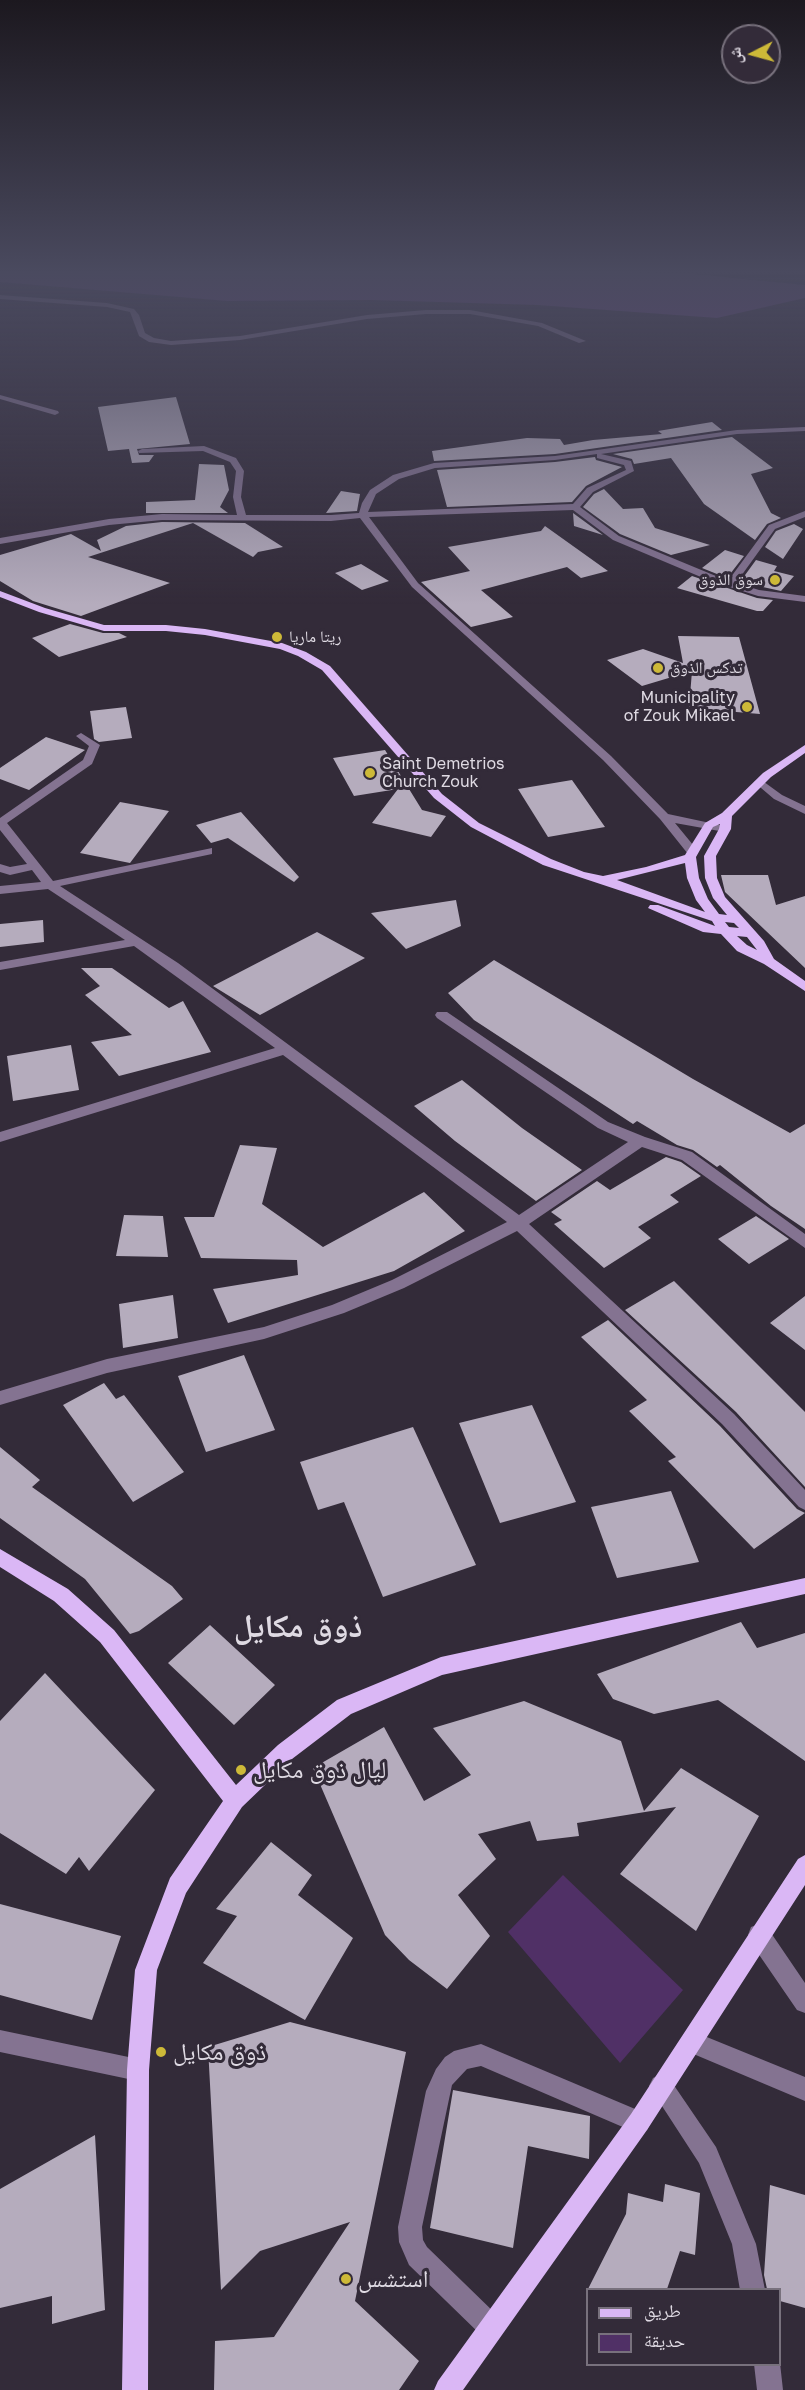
<!DOCTYPE html>
<html>
<head>
<meta charset="utf-8">
<style>
  body { margin:0 }
  #map { position:relative; width:805px; height:2390px; overflow:hidden; background:#332b39; font-family:"Golos Text","Noto Naskh Arabic",sans-serif }
  canvas { display:block }
  .legend { position:absolute; left:586px; top:2288px; width:195px; height:78px; box-sizing:border-box; background:#332b39; border:2px solid #78717d; margin:0; padding:8px 10px; list-style:none; font-size:18px; color:#dfdae3 }
  .legend li { display:flex; align-items:center; gap:12px; height:30px }
  .legend b { width:30px; border:2px solid #78717d }
  .north { position:absolute; left:721px; top:24px; width:60px; height:60px; box-sizing:border-box; background:#332b39; border:2px solid #78717d; border-radius:50%; rotate:264deg; font-size:16px; font-weight:700; line-height:24px; text-align:center; color:#dfdae3 }
  .north::after { content:''; display:block; margin:auto; width:21px; height:27px; background:#cdb938; clip-path:polygon(50% 0,100% 100%,50% 72%,0 100%) }
</style>
</head>
<body>
<div id="map">
<canvas width="805" height="2390"></canvas>
<ul class="legend">
<li><b style="height:8px;background:#dab7f5"></b>طريق</li>
<li><b style="height:16px;background:#503066"></b>حديقة</li>
</ul>
<div class="north">ش</div>
</div>
<script>
const ctx = document.querySelector('canvas').getContext('2d');
ctx.lineJoin = 'round';
function paint(path, color) { ctx.fillStyle = color; ctx.fill(path, 'evenodd'); }
const toPath = rows => new Path2D(rows.map(r => 'M' + r).join(''));
function trace(path, color, width, dash) { ctx.strokeStyle = color; ctx.lineWidth = width; ctx.lineCap = dash ? 'butt' : 'round'; ctx.setLineDash(dash || []); ctx.stroke(path); }
function label(font, color, halo, rows, align = 'center') {
  ctx.font = font + ' "Golos Text","Noto Naskh Arabic",sans-serif'; ctx.lineWidth = 6; ctx.setLineDash([]); ctx.textBaseline = 'middle'; ctx.strokeStyle = halo; ctx.fillStyle = color; for (const [text, x, y, turn = 0] of rows) {
    ctx.save(); ctx.translate(x, y); ctx.rotate((+turn || 0) * Math.PI / 180); ctx.textAlign = isNaN(turn) ? turn : align; if (halo) ctx.strokeText(text, 0, 0); ctx.fillText(text, 0, 0); ctx.restore();
  }
}
paint(toPath([
  [563,1875,683,1990,620,2063,508,1932]
]), '#503066');
paint(toPath([
  [0,270,556,270,694,274,805,285,805,298,717,318,537,305,371,300,227,301,0,282]
]), '#6a4485');
paint(toPath([
  [176,397,190,444,137,449,139,455,154,455,149,462,132,463,129,449,108,451,98,407],
  [712,422,722,430,555,454,434,461,432,451,527,438,560,439,564,445,593,440,662,434,658,431],
  [732,437,773,468,751,474,771,513,781,518,767,524,755,540,704,504,671,458,634,464,632,459,613,454],
  [595,457,596,460,622,467,586,486,572,502,447,507,437,470,555,462],
  [199,464,224,465,229,490,220,507,228,513,146,513,146,502,195,500],
  [604,489,623,509,643,508,655,528,710,545,671,555,620,534,583,507,594,494],
  [341,491,360,494,357,511,326,513],
  [573,513,603,535,574,526],
  [162,522,245,523,283,547,258,552,253,557,193,523,88,557,170,583,81,616,33,601,0,581,0,555,71,534,101,551,97,540,126,526],
  [794,524,803,529,783,559,765,547,776,531],
  [545,526,608,571,581,578,567,567,481,590,513,617,471,627,421,582,470,571,448,547,541,531],
  [725,550,744,556,727,578,702,568],
  [756,560,777,566,774,571,794,576,781,591,740,582],
  [361,564,389,581,362,590,335,573],
  [692,576,757,598,773,600,763,611,757,611,677,588],
  [70,624,103,633,119,633,127,637,59,657,32,638],
  [678,636,739,637,760,714,689,708,692,671,642,686,607,660,643,649,683,663],
  [126,707,132,738,99,742,94,739,90,711],
  [46,737,85,750,29,790,0,779,0,768],
  [385,750,422,810,446,816,431,837,372,823,398,789,354,796,333,758],
  [572,780,605,827,548,837,518,789],
  [120,802,169,811,130,863,80,853],
  [241,812,299,877,294,882,228,838,211,843,196,825],
  [721,875,768,875,776,905,805,896,805,968,725,892],
  [456,900,461,926,406,949,371,913],
  [43,920,44,942,0,947,0,924],
  [317,932,365,958,260,1015,213,986],
  [494,960,693,1079,790,1133,805,1124,805,1229,771,1206,720,1165,717,1167,693,1150,677,1145,637,1121,633,1124,474,1020,448,993],
  [81,968,112,968,169,1008,183,1001,211,1052,119,1076,91,1042,132,1035,85,995,100,986],
  [71,1045,79,1090,13,1101,7,1056],
  [462,1080,522,1128,582,1170,536,1201,455,1141,414,1106],
  [240,1145,277,1148,262,1204,323,1247,424,1192,465,1231,394,1271,228,1323,213,1289,298,1275,297,1260,201,1258,184,1217,214,1217],
  [666,1157,681,1162,701,1176,670,1195,679,1202,638,1227,651,1238,604,1268,554,1224,562,1220,551,1212,597,1181,610,1190],
  [124,1215,163,1216,168,1257,116,1256],
  [756,1216,789,1239,749,1264,718,1239],
  [674,1281,805,1412,805,1487,736,1412,625,1310],
  [173,1295,178,1338,123,1348,119,1304],
  [805,1296,805,1350,770,1323],
  [608,1320,720,1426,797,1509,805,1513,754,1549,668,1461,676,1457,629,1411,647,1400,581,1337],
  [244,1355,275,1430,206,1452,178,1376],
  [104,1383,116,1399,124,1395,184,1472,133,1502,63,1405],
  [532,1405,576,1502,500,1523,459,1423],
  [413,1427,476,1565,383,1597,344,1502,318,1510,300,1462],
  [0,1447,40,1480,32,1487,172,1586,183,1599,139,1631,130,1634,85,1579,0,1518],
  [671,1491,699,1562,617,1578,591,1507],
  [741,1622,757,1648,805,1633,805,1761,718,1700,654,1714,613,1699,597,1674],
  [210,1625,275,1685,234,1725,168,1663],
  [45,1673,155,1790,89,1871,79,1857,66,1874,0,1833,0,1721],
  [524,1701,621,1741,644,1811,681,1768,759,1816,696,1931,620,1874,676,1807,577,1823,579,1836,537,1841,530,1821,478,1834,496,1859,458,1895,490,1936,447,1989,409,1960,385,1935,313,1768,384,1727,424,1801,471,1775,433,1728],
  [271,1842,312,1875,298,1895,353,1938,305,2020,203,1963,237,1916,216,1909],
  [0,1904,121,1936,92,2020,0,1995],
  [290,2022,406,2052,355,2301,419,2361,399,2390,214,2390,215,2341,274,2337,350,2222,260,2251,221,2290,208,2047],
  [453,2090,590,2116,589,2159,528,2146,513,2248,430,2228],
  [95,2135,105,2310,52,2324,52,2296,0,2308,0,2189],
  [665,2184,700,2193,695,2255,680,2251,667,2289,588,2289,626,2214,628,2193,663,2202],
  [770,2185,805,2195,805,2308,780,2301,780,2289,767,2289,764,2275]
]), '#b5acbd');
paint(toPath([
  [0,295,107,303,134,309,139,315,145,333,154,338,171,341,240,336,367,315,426,310,470,310,542,323,586,341,579,343,538,326,470,314,426,314,367,319,240,340,171,345,149,342,139,336,130,312,107,307,0,299,0,295],
  [0,395,58,411,59,413,55,415,0,399,0,395],
  [805,427,805,431,737,434,601,454,631,461,634,471,593,492,580,507,619,536,728,581,769,525,805,511,805,517,775,529,736,583,759,590,805,596,805,602,758,596,708,580,613,540,573,510,369,517,418,583,611,756,668,814,729,827,729,831,725,832,675,823,698,851,692,855,688,854,660,819,603,760,412,587,360,518,331,521,162,520,109,525,0,544,0,538,109,519,162,514,237,515,233,497,236,471,230,462,203,451,139,453,138,451,142,449,204,446,236,458,244,471,241,497,246,515,331,515,359,513,362,503,370,490,393,475,434,463,555,456,737,430,805,427],
  [597,454,597,458,624,465,626,470,587,488,573,504,368,512,376,494,399,479,435,468,555,460,597,454],
  [81,733,100,745,92,764,7,823,53,881,212,848,212,854,60,886,178,963,519,1215,628,1142,598,1128,437,1018,435,1015,437,1012,447,1012,608,1122,645,1137,692,1152,805,1234,805,1248,682,1160,642,1147,529,1224,734,1414,805,1490,805,1510,799,1507,722,1424,517,1231,404,1288,344,1313,264,1339,107,1373,0,1405,0,1391,107,1359,264,1327,332,1305,392,1280,507,1222,283,1055,0,1142,0,1132,275,1048,134,946,0,970,0,962,125,940,48,889,0,894,0,886,41,882,32,870,10,875,0,872,0,864,10,867,27,864,0,830,0,818,83,760,89,746,76,736,81,733],
  [760,779,782,795,805,806,805,814,774,799,754,782,760,779],
  [759,1924,767,1927,805,1983,805,2013,797,2010,751,1943,748,1935,751,1927,759,1924],
  [0,2030,138,2059,146,2062,149,2070,146,2078,138,2081,0,2052,0,2030],
  [692,2031,805,2077,805,2101,684,2050,681,2042,684,2034,692,2031],
  [481,2044,647,2114,651,2122,647,2130,639,2134,481,2066,467,2069,452,2085,422,2227,423,2240,427,2247,500,2318,504,2327,500,2336,491,2340,482,2336,409,2265,399,2242,398,2227,426,2091,436,2069,445,2057,454,2051,481,2044],
  [661,2074,669,2078,716,2147,756,2244,765,2290,740,2290,732,2244,699,2163,649,2086,653,2078,661,2074],
  [754,2364,780,2363,783,2390,757,2390,754,2364]
]), '#847391');
paint(toPath([
  [0,591,45,608,104,625,166,625,205,629,282,643,306,652,330,666,442,794,479,823,551,859,584,872,603,876,646,867,685,855,705,823,722,813,763,773,805,745,805,753,771,777,732,816,731,829,716,856,717,878,725,897,764,941,774,959,805,981,805,991,764,964,737,951,721,934,703,932,648,908,650,905,658,905,715,926,712,921,543,865,471,827,434,798,322,670,298,656,280,649,205,635,166,631,104,631,39,612,0,597,0,591],
  [720,824,719,829,704,856,705,878,713,898,727,915,719,914,708,899,699,878,696,857,713,827,720,824],
  [685,863,687,878,696,900,705,912,617,880,685,863],
  [725,922,734,923,739,928,729,927,725,922],
  [737,936,747,937,757,950,747,945,737,936],
  [0,1549,68,1589,114,1630,236,1785,278,1745,337,1700,441,1657,805,1578,805,1594,442,1675,351,1714,292,1759,242,1807,186,1893,157,1970,149,2070,148,2390,122,2390,127,2070,135,1970,170,1878,223,1801,100,1642,54,1601,0,1567,0,1549],
  [805,1855,805,1885,647,2130,463,2390,434,2390,438,2381,631,2114,798,1859,805,1855]
]), '#dab7f5');
const sky = ctx.createLinearGradient(0, 0, 0, 605);
sky.addColorStop(0, '#1c181f');
sky.addColorStop(0.45, '#4a4a5f');
sky.addColorStop(1, '#4a4a5f00');
ctx.fillStyle = sky;
ctx.fillRect(0, 0, 805, 605);
for (const [x, y, r, color] of [
  [775,580,6,"#cdb938"],
  [277,637,6,"#cdb938"],
  [658,668,6,"#cdb938"],
  [747,707,6,"#cdb938"],
  [370,773,6,"#cdb938"],
  [241,1770,6,"#cdb938"],
  [161,2052,6,"#cdb938"],
  [346,2279,6,"#cdb938"]
]) { const dot = new Path2D(); dot.arc(x, y, r, 0, 2 * Math.PI); ctx.fillStyle = color; ctx.fill(dot); trace(dot, '#332b39', 2); }
label('16px', '#dfdae3', '#332b39', [
  ["سوق الذوق",763,580,"right"],
  ["ريتا ماريا",289,637],
  ["تدكس الذوق",670,668],
  ["Municipality",735,698,"right"],
  ["of Zouk Mikael",735,716,"right"],
  ["Saint Demetrios",382,764],
  ["Church Zouk",382,782]
], 'left');
label('24px', '#dfdae3', '#332b39', [
  ["ليال ذوق مكايل",253,1770],
  ["ذوق مكايل",173,2052],
  ["استشس",358,2279]
], 'left');
label('bold 32px', '#dfdae3', '#332b39', [
  ["ذوق مكايل",298,1627]
]);
</script>
</body>
</html>
